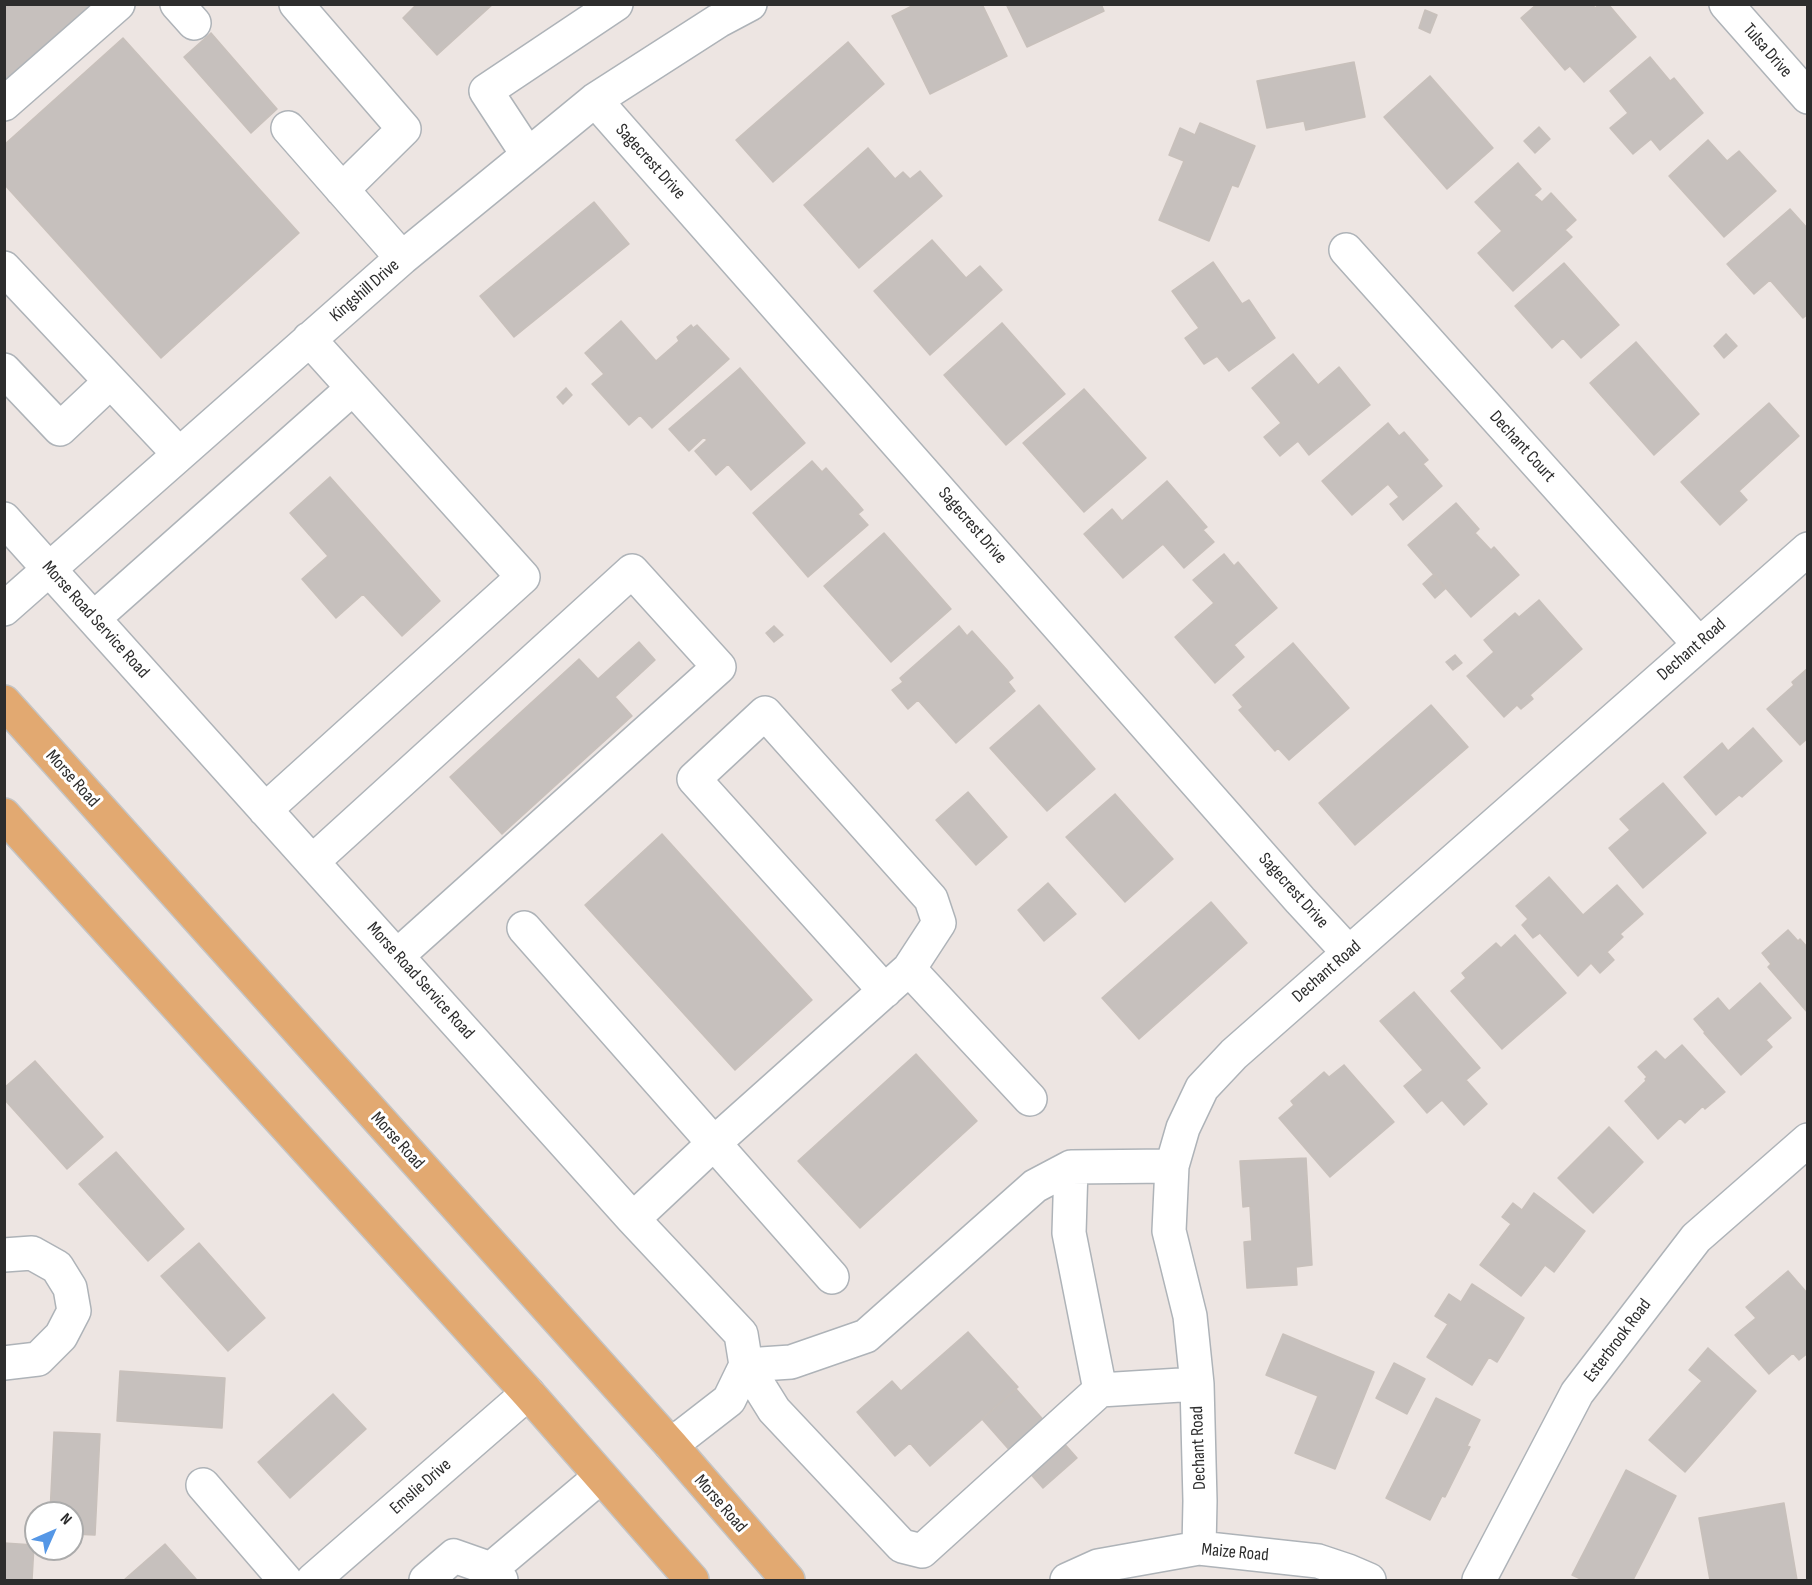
<!DOCTYPE html>
<html>
<head>
<meta charset="utf-8">
<style>
  body { margin:0 }
  #map { position:relative; width:1812px; height:1585px; overflow:hidden; background:#ede5e2; font-family:"Sofia Sans Condensed",sans-serif }
  canvas { display:block }
  .frame { position:absolute; inset:0; border:6px solid #2d2d2d; pointer-events:none }
  .north { position:absolute; left:24px; top:1501px; width:60px; height:60px; box-sizing:border-box; background:#fff; border:2px solid #ababab; border-radius:50%; rotate:45deg; font-size:16px; font-weight:700; line-height:24px; text-align:center; color:#2d2d2d }
  .north::after { content:''; display:block; margin:auto; width:21px; height:27px; background:#5597e6; clip-path:polygon(50% 0,100% 100%,50% 72%,0 100%) }
</style>
</head>
<body>
<div id="map">
<canvas width="1812" height="1585"></canvas>
<div class="frame"></div>
<div class="north">N</div>
</div>
<script>
const ctx = document.querySelector('canvas').getContext('2d');
ctx.lineJoin = 'round';
function paint(path, color) { ctx.fillStyle = color; ctx.fill(path, 'evenodd'); }
const toPath = rows => new Path2D(rows.map(r => 'M' + r).join(''));
function trace(path, color, width, dash) { ctx.strokeStyle = color; ctx.lineWidth = width; ctx.lineCap = dash ? 'butt' : 'round'; ctx.setLineDash(dash || []); ctx.stroke(path); }
function label(font, color, halo, rows, align = 'center') {
  ctx.font = font + ' "Sofia Sans Condensed",sans-serif'; ctx.lineWidth = 6; ctx.setLineDash([]); ctx.textBaseline = 'middle'; ctx.strokeStyle = halo; ctx.fillStyle = color; for (const [text, x, y, turn = 0] of rows) {
    ctx.save(); ctx.translate(x, y); ctx.rotate((+turn || 0) * Math.PI / 180); ctx.textAlign = isNaN(turn) ? turn : align; if (halo) ctx.strokeText(text, 0, 0); ctx.fillText(text, 0, 0); ctx.restore();
  }
}
const building = toPath([
  [4,4,91,4,4,83,4,4],
  [417,4,493,4,437,55,403,18,417,4],
  [916,4,982,4,1007,56,930,94,892,16,916,4],
  [1006,4,1101,4,1104,11,1027,47,1006,4],
  [1537,4,1592,4,1595,8,1600,4,1608,4,1636,37,1584,82,1570,66,1565,70,1521,18,1537,4],
  [1425,10,1437,15,1430,33,1419,28,1425,10],
  [211,33,277,109,251,133,184,57,211,33],
  [123,38,299,233,161,358,4,184,4,145,123,38],
  [848,42,884,84,773,182,736,140,848,42],
  [1650,57,1670,81,1674,78,1703,113,1660,150,1651,139,1633,154,1610,128,1628,113,1610,91,1650,57],
  [1354,62,1365,117,1306,130,1304,121,1267,128,1257,81,1354,62],
  [1430,76,1493,148,1447,189,1384,117,1430,76],
  [1200,123,1255,146,1238,187,1232,185,1209,241,1159,220,1184,161,1169,155,1180,128,1195,135,1200,123],
  [1539,127,1550,139,1535,153,1524,141,1539,127],
  [1708,140,1727,161,1739,151,1776,191,1724,237,1669,176,1708,140],
  [868,148,895,179,903,172,910,179,920,171,942,196,859,268,804,205,868,148],
  [1518,163,1541,189,1534,195,1542,202,1551,193,1576,220,1565,230,1572,237,1513,291,1478,253,1502,231,1475,202,1518,163],
  [594,202,629,244,514,337,480,296,594,202],
  [1790,209,1808,229,1808,314,1803,318,1770,280,1754,294,1727,264,1790,209],
  [932,240,966,278,980,266,1002,290,930,355,874,291,932,240],
  [1213,262,1242,304,1249,300,1275,338,1229,371,1217,356,1204,364,1185,338,1199,328,1172,291,1213,262],
  [1564,263,1619,325,1581,358,1563,338,1552,348,1515,306,1564,263],
  [621,321,656,361,679,341,677,337,691,325,693,328,697,325,729,359,652,428,640,415,629,425,592,384,604,374,585,353,621,321],
  [1002,323,1065,394,1006,445,944,375,1002,323],
  [1726,334,1737,346,1724,358,1714,346,1726,334],
  [1636,342,1699,414,1654,455,1590,383,1636,342],
  [1293,354,1318,385,1339,367,1370,405,1309,455,1298,441,1280,456,1264,437,1281,423,1252,388,1293,354],
  [740,368,805,443,751,490,728,464,716,475,695,451,707,440,704,437,689,451,669,429,740,368],
  [566,388,572,395,563,404,557,397,566,388],
  [1084,389,1146,458,1084,512,1023,443,1084,389],
  [1769,403,1799,436,1739,491,1747,500,1720,525,1681,482,1769,403],
  [1388,423,1399,436,1404,432,1428,460,1423,464,1442,486,1403,520,1390,504,1399,497,1388,484,1352,515,1322,481,1388,423],
  [812,461,822,472,826,468,858,504,863,510,858,514,868,525,808,577,753,513,812,461],
  [330,477,440,601,402,636,363,594,336,618,302,579,328,556,290,513,330,477],
  [1167,481,1207,527,1203,530,1214,542,1184,568,1163,544,1123,578,1084,534,1112,509,1122,521,1167,481],
  [1456,503,1479,529,1475,533,1491,550,1494,547,1519,575,1471,617,1408,545,1456,503],
  [884,533,951,609,891,662,824,586,884,533],
  [1224,554,1234,566,1238,562,1277,608,1234,645,1244,657,1215,683,1175,637,1214,603,1193,580,1224,554],
  [1433,575,1445,589,1435,598,1423,584,1433,575],
  [1539,600,1582,649,1530,695,1533,699,1521,709,1517,705,1504,717,1467,676,1494,652,1484,640,1515,613,1519,617,1539,600],
  [774,626,783,635,774,642,766,633,774,626],
  [959,626,967,636,972,631,1007,670,1013,678,1008,682,1015,691,956,743,918,700,908,709,892,690,903,682,900,678,959,626],
  [639,642,655,660,615,697,632,716,502,834,450,777,579,659,598,679,639,642],
  [1293,643,1349,708,1289,760,1278,748,1275,751,1239,710,1243,707,1233,695,1293,643],
  [1455,655,1462,663,1453,670,1446,662,1455,655],
  [1808,668,1808,738,1800,745,1767,709,1794,685,1792,682,1808,668],
  [1039,705,1095,769,1047,811,990,748,1039,705],
  [1431,705,1468,747,1355,845,1319,803,1431,705],
  [1753,728,1782,761,1742,797,1739,795,1716,815,1684,777,1722,743,1728,751,1753,728],
  [1663,783,1706,833,1643,888,1609,848,1630,830,1620,819,1663,783],
  [968,792,1007,837,976,865,936,820,968,792],
  [1115,794,1173,859,1125,902,1066,837,1115,794],
  [662,834,812,1000,735,1070,585,905,662,834],
  [1549,877,1583,915,1617,885,1643,914,1620,934,1623,937,1607,952,1614,960,1600,973,1591,963,1578,976,1540,933,1533,938,1522,925,1528,919,1516,906,1549,877],
  [1048,883,1076,914,1044,941,1018,910,1048,883],
  [1211,902,1247,943,1139,1039,1102,998,1211,902],
  [1788,930,1798,941,1800,939,1808,948,1808,1013,1768,967,1771,964,1762,953,1788,930],
  [1515,935,1566,993,1502,1049,1451,991,1466,978,1462,973,1496,943,1501,948,1515,935],
  [1760,983,1791,1018,1766,1040,1772,1047,1741,1075,1704,1033,1705,1032,1694,1019,1718,998,1729,1011,1760,983],
  [1414,992,1480,1068,1466,1080,1487,1104,1464,1125,1442,1100,1427,1113,1404,1086,1423,1070,1380,1021,1414,992],
  [1682,1045,1725,1092,1705,1109,1703,1106,1685,1123,1680,1118,1658,1139,1625,1101,1646,1081,1645,1079,1647,1077,1638,1067,1656,1051,1665,1060,1682,1045],
  [916,1054,977,1121,860,1228,798,1161,916,1054],
  [35,1061,103,1137,67,1169,4,1099,4,1088,35,1061],
  [1344,1065,1394,1122,1330,1177,1279,1118,1294,1105,1291,1101,1324,1072,1329,1077,1344,1065],
  [1609,1127,1643,1162,1593,1213,1558,1178,1609,1127],
  [116,1152,184,1229,148,1261,79,1184,116,1152],
  [1306,1158,1312,1265,1296,1267,1297,1285,1247,1288,1244,1242,1252,1241,1250,1206,1243,1207,1240,1161,1306,1158],
  [1534,1193,1585,1231,1554,1272,1545,1265,1521,1296,1480,1265,1511,1224,1502,1217,1513,1203,1522,1210,1534,1193],
  [199,1243,265,1318,228,1351,161,1276,199,1243],
  [1788,1271,1808,1294,1808,1353,1799,1360,1793,1353,1769,1374,1735,1335,1756,1318,1746,1307,1788,1271],
  [1472,1284,1524,1318,1497,1362,1489,1357,1472,1385,1427,1357,1448,1324,1435,1316,1449,1294,1461,1302,1472,1284],
  [968,1332,1018,1387,930,1466,910,1443,895,1456,857,1412,892,1381,901,1391,968,1332],
  [1283,1334,1374,1372,1335,1469,1295,1453,1318,1396,1266,1375,1283,1334],
  [1708,1348,1756,1391,1685,1472,1649,1440,1702,1381,1689,1370,1708,1348],
  [1394,1363,1425,1379,1407,1414,1376,1398,1394,1363],
  [120,1371,225,1378,222,1428,117,1421,120,1371],
  [1016,1389,1077,1458,1043,1488,982,1419,1016,1389],
  [333,1394,366,1429,290,1498,258,1462,333,1394],
  [1436,1398,1480,1420,1467,1446,1470,1447,1445,1497,1442,1496,1430,1520,1386,1498,1436,1398],
  [54,1432,100,1434,95,1535,72,1534,72,1513,50,1513,54,1432],
  [1626,1470,1676,1496,1633,1580,1583,1580,1572,1575,1626,1470],
  [1784,1503,1797,1580,1710,1580,1699,1518,1784,1503],
  [4,1543,34,1545,32,1580,4,1580,4,1543],
  [165,1544,196,1579,124,1580,165,1544]
]);
paint(building, '#c6c0bd');
trace(building, '#c8c0bb', 1.5);
const minor = toPath([
  [177,4,194,23],
  [296,4,404,129,342,190],
  [1726,4,1808,97],
  [595,100,1300,900,1349,953],
  [4,104,118,4],
  [288,128,402,258],
  [528,155,486,91,616,4],
  [1346,250,1699,644],
  [4,268,179,454],
  [4,370,60,429,110,382],
  [4,519,633,1219,741,1334,746,1365,729,1400,671,1445],
  [4,609,402,258,528,155,595,100,718,21,750,4],
  [94,618,353,388],
  [265,810,523,577,309,339],
  [312,862,632,571,719,667,397,956],
  [524,928,832,1277],
  [885,991,694,779,765,713,931,899,939,923,909,969],
  [1172,1166,1071,1167,1035,1186,866,1336,791,1362,746,1365,774,1410,902,1546,922,1551,1100,1390,1197,1384],
  [1071,1167,1069,1233,1100,1390],
  [633,1219,713,1144,909,969,1030,1099],
  [4,1255,32,1253,57,1267,70,1288,74,1311,61,1336,38,1359,4,1363],
  [203,1485,285,1580],
  [1199,1548,1200,1501,1197,1384,1190,1316,1169,1231,1172,1166,1183,1128,1202,1088,1234,1054,1808,549],
  [313,1580,528,1393],
  [426,1580,454,1556,491,1569],
  [501,1580,491,1569,600,1477],
  [1067,1580,1098,1566,1199,1548,1318,1561,1348,1571,1369,1580],
  [1479,1580,1577,1393,1696,1238,1808,1140]
]);
const major = toPath([
  [4,702,671,1445,788,1580],
  [4,815,528,1393,692,1580]
]);
trace(minor, '#aeb3b8', 36);
trace(major, '#c4c4c4', 36);
trace(minor, '#fff', 33);
trace(major, '#e2a971', 33);
label('18px', '#2d2d2d', '#fff', [
  ["Tulsa Drive",1767,51,49],
  ["Sagecrest Drive",650,162,48],
  ["Kingshill Drive",365,291,-41],
  ["Dechant Court",1522,447,48],
  ["Sagecrest Drive",972,526,49],
  ["Morse Road Service Road",95,620,48],
  ["Dechant Road",1692,650,-41],
  ["Morse Road",72,779,48],
  ["Sagecrest Drive",1293,891,48],
  ["Dechant Road",1327,972,-41],
  ["Morse Road Service Road",420,981,48],
  ["Morse Road",397,1141,48],
  ["Esterbrook Road",1618,1341,-53],
  ["Dechant Road",1199,1448,-92],
  ["Emslie Drive",421,1487,-41],
  ["Morse Road",720,1504,49],
  ["Maize Road",1235,1553,5]
]);
</script>
</body>
</html>
